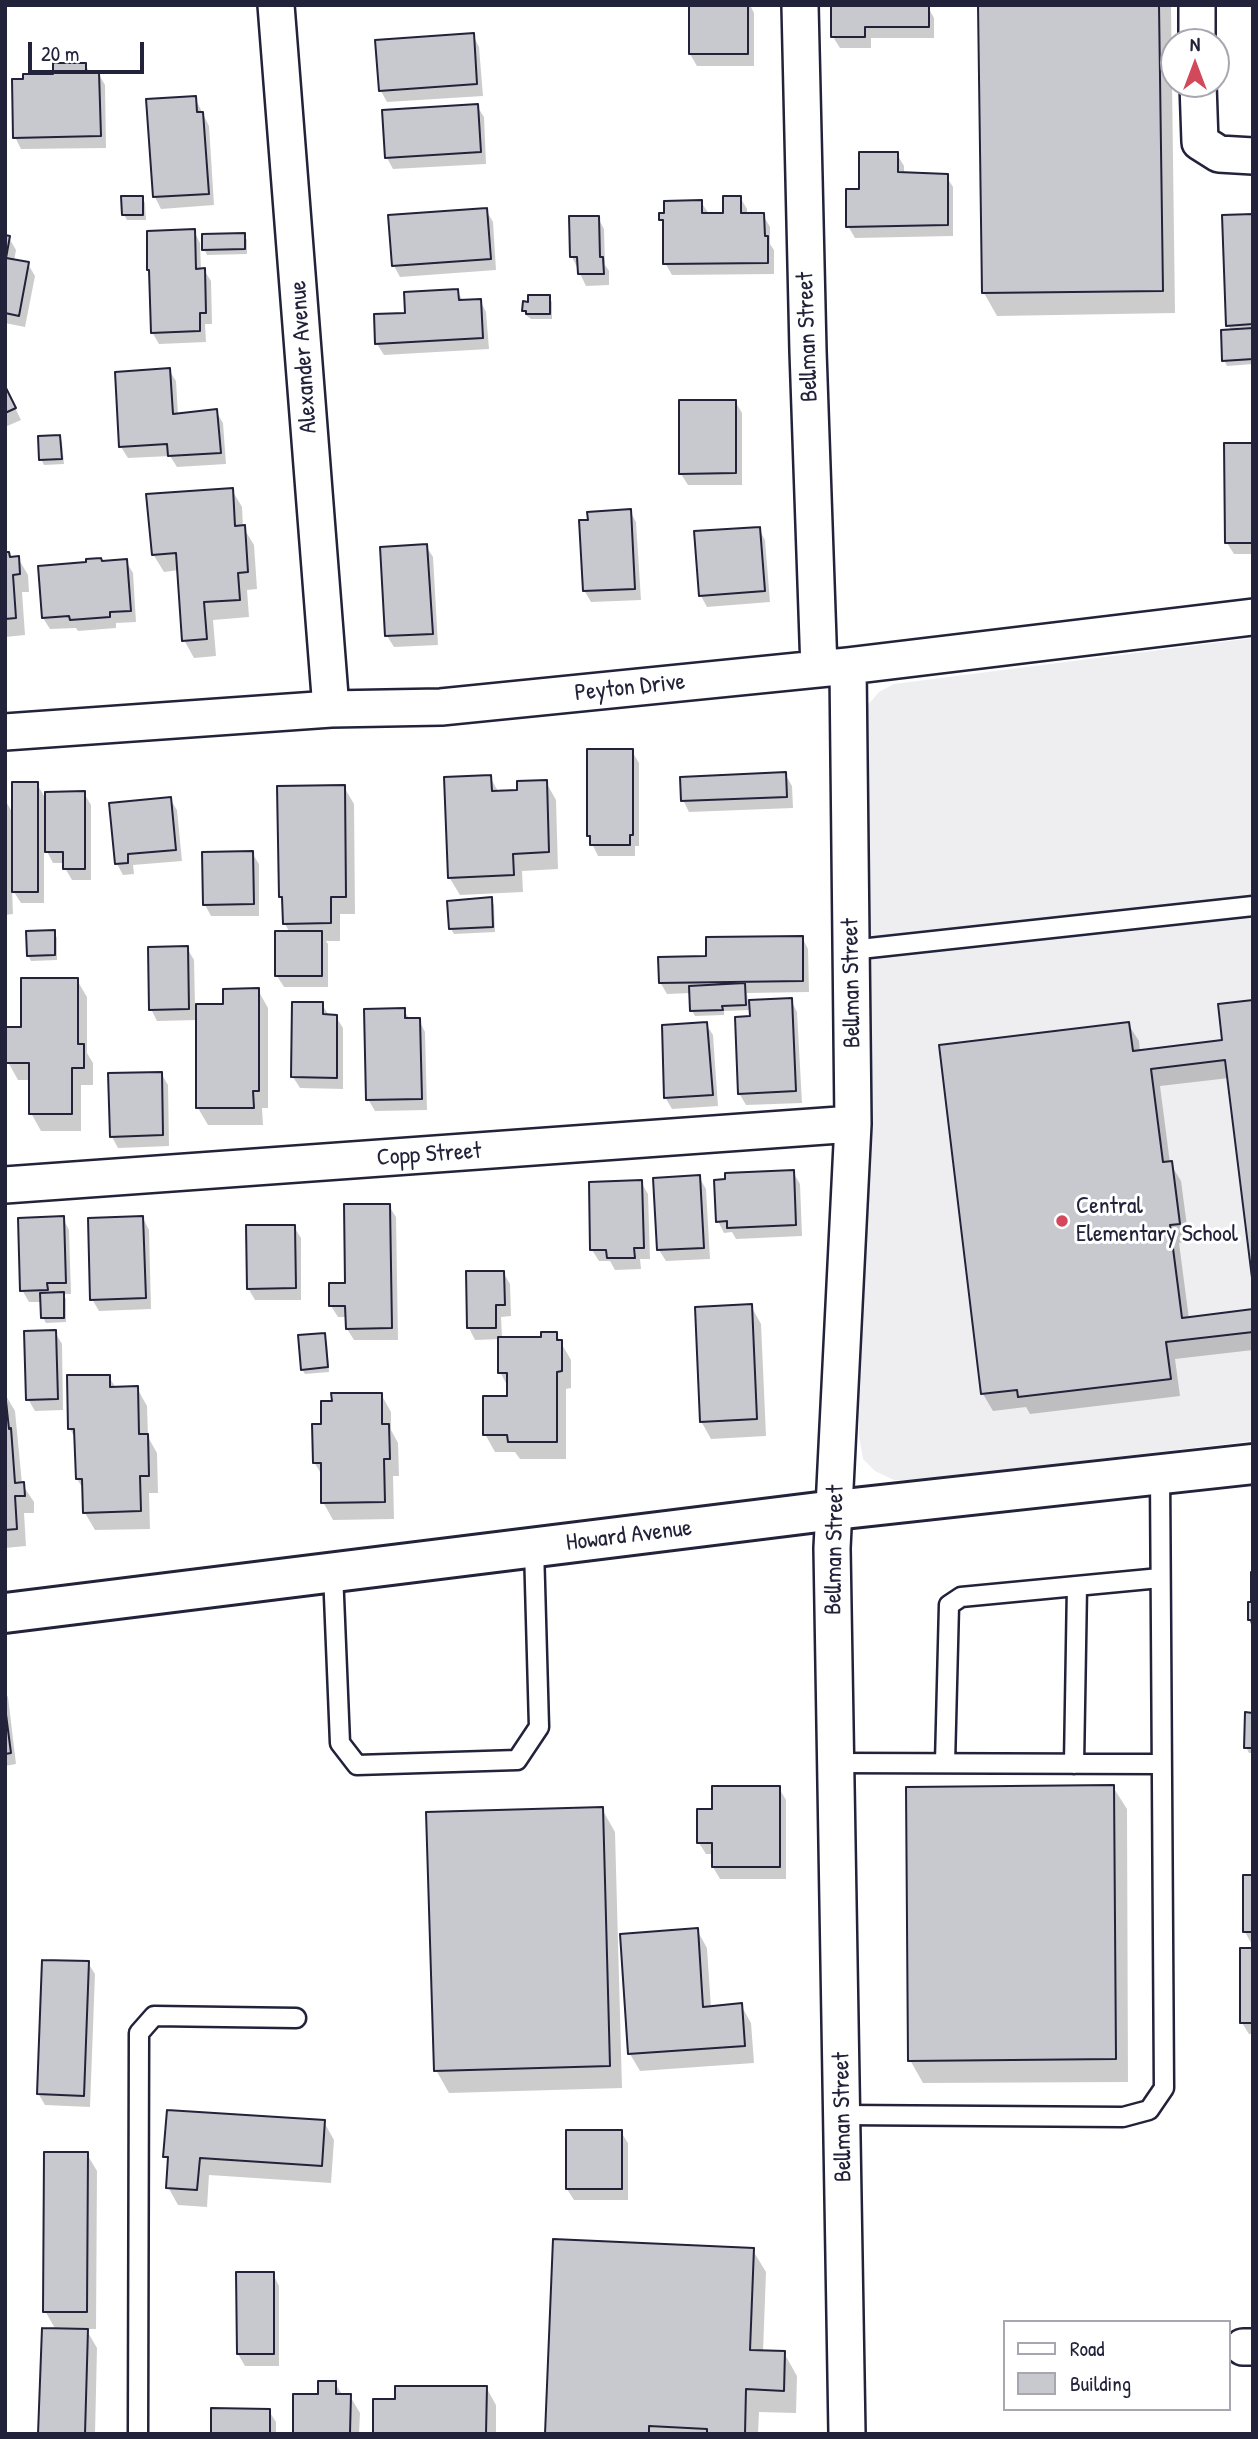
<!DOCTYPE html>
<html>
<head>
<meta charset="utf-8">
<style>
  body { margin:0 }
  #map { position:relative; width:1258px; height:2439px; overflow:hidden; background:#fff; font-family:"Patrick Hand",sans-serif }
  canvas { display:block }
  .frame { position:absolute; inset:0; border:7px solid #22223b; pointer-events:none }
  .legend { position:absolute; left:1003px; top:2320px; width:228px; height:91px; box-sizing:border-box; background:#fff; border:2px solid #a7a7b1; margin:0; padding:9px 12px; list-style:none; font-size:21px; color:#22223b }
  .legend li { display:flex; align-items:center; gap:14px; height:35px }
  .legend b { width:35px; border:2px solid #a7a7b1 }
  .north { position:absolute; left:1160px; top:28px; width:70px; height:70px; box-sizing:border-box; background:#fff; border:2px solid #a7a7b1; border-radius:50%; rotate:0deg; font-size:19px; font-weight:700; line-height:28px; text-align:center; color:#22223b }
  .north::after { content:''; display:block; margin:auto; width:24px; height:32px; background:#d1495b; clip-path:polygon(50% 0,100% 100%,50% 72%,0 100%) }
  .scale { position:absolute; left:28px; top:42px; width:116px; height:32px; box-sizing:border-box; border:4px solid #22223b; border-top:0; padding-left:9px; font-size:21px; line-height:24px; white-space:nowrap; color:#22223b; -webkit-text-stroke:5px #fff; paint-order:stroke }
</style>
</head>
<body>
<div id="map">
<canvas width="1258" height="2439"></canvas>
<div class="frame"></div>
<ul class="legend">
<li><b style="height:9px;background:#fff"></b>Road</li>
<li><b style="height:19px;background:#c8c8cf"></b>Building</li>
</ul>
<div class="north">N</div>
<div class="scale">20 m</div>
</div>
<script>
const ctx = document.querySelector('canvas').getContext('2d');
ctx.lineJoin = 'round';
function paint(path, color) { ctx.fillStyle = color; ctx.fill(path, 'evenodd'); }
const toPath = rows => new Path2D(rows.map(r => 'M' + r).join(''));
function trace(path, color, width, dash) { ctx.strokeStyle = color; ctx.lineWidth = width; ctx.lineCap = dash ? 'butt' : 'round'; ctx.setLineDash(dash || []); ctx.stroke(path); }
function label(font, color, halo, rows, align = 'center') {
  ctx.font = font + ' "Patrick Hand",sans-serif'; ctx.lineWidth = 6; ctx.setLineDash([]); ctx.textBaseline = 'middle'; ctx.strokeStyle = halo; ctx.fillStyle = color; for (const [text, x, y, turn = 0] of rows) {
    ctx.save(); ctx.translate(x, y); ctx.rotate((+turn || 0) * Math.PI / 180); ctx.textAlign = isNaN(turn) ? turn : align; if (halo) ctx.strokeText(text, 0, 0); ctx.fillText(text, 0, 0); ctx.restore();
  }
}
paint(toPath([
  [1253,638,1253,1441,919,1480,894,1480,875,1471,863,1459,859,1435,860,730,866,707,879,692,894,684]
]), '#eeeef1');
paint(toPath([
  [690,5,750,5,754,13,754,66,697,66,690,54],
  [980,5,1171,5,1175,313,997,316,984,293],
  [928,7,934,18,934,38,871,38,871,48,840,48,833,37],
  [473,35,479,47,483,96,387,102,381,91],
  [85,64,90,73,98,73,105,85,106,148,21,149,15,137,55,75],
  [195,98,209,126,214,205,161,209,155,197,148,101],
  [477,106,484,117,486,164,393,169,387,158],
  [897,154,904,166,904,174,946,176,953,187,953,236,855,238,848,226,861,191],
  [142,197,145,203,146,220,127,220,124,215],
  [740,197,747,209,747,215,763,215,770,227,770,244,774,250,774,274,672,275,665,263,664,226,661,219,701,202,709,214,725,214],
  [486,210,493,222,496,270,400,277,394,266],
  [1253,215,1253,364,1227,366,1224,360,1232,331,1228,325],
  [598,218,604,229,605,265,609,271,609,285,586,286,572,257],
  [194,231,200,243,201,270,204,270,211,281,212,324,205,324,206,342,159,344,152,332],
  [244,235,247,240,247,254,207,255,204,249],
  [5,237,9,238,16,250,14,261,28,264,35,276,25,327,5,323],
  [457,291,463,301,480,300,486,312,489,349,384,355,377,344,407,314],
  [549,297,552,302,552,319,531,319,527,316,524,311],
  [169,370,176,381,178,415,216,411,223,423,226,464,177,467,170,456,128,458,121,447],
  [5,387,21,420,5,427],
  [735,401,742,413,742,485,688,485,681,474],
  [59,436,62,442,64,464,44,465,41,459],
  [1253,444,1253,554,1234,554,1227,543],
  [232,490,242,507,243,527,254,545,257,589,247,590,249,617,213,620,216,656,194,658,184,640,179,570,164,572,153,554],
  [630,511,636,522,641,600,591,602,584,590],
  [759,529,765,540,770,602,707,607,701,596],
  [426,546,433,557,438,645,394,647,387,636],
  [5,554,11,558,18,558,28,575,29,592,22,592,25,635,5,637],
  [126,561,133,573,136,622,116,623,116,628,78,631,76,628,50,629,43,618,102,563],
  [632,751,639,763,639,846,635,846,635,856,598,856,588,835],
  [785,774,792,786,793,808,689,812,683,800],
  [490,777,499,793,519,792,546,782,556,800,558,869,522,871,523,892,460,895,449,877],
  [37,784,47,801,84,793,91,805,91,880,72,880,65,868,65,863,53,863,44,846,44,903,21,903,12,889,13,914,5,915,5,800,14,815],
  [344,787,354,804,355,914,340,914,340,941,326,941,328,944,328,987,284,987,277,976,290,933,285,924,284,903,281,897],
  [170,799,177,810,182,861,133,865,134,874,123,875,117,864],
  [252,853,259,864,259,916,211,916,205,905],
  [491,899,494,905,495,932,454,934,451,929],
  [54,932,57,938,57,960,31,961,28,955],
  [802,937,808,949,809,992,747,993,748,1002,791,1000,797,1012,802,1103,746,1105,739,1093,751,1010,724,1011,724,1015,695,1016,692,1011,691,993,667,994,660,982,708,958],
  [187,948,194,960,195,1006,225,1005,258,990,268,1008,268,1108,262,1108,263,1125,208,1125,198,1108,198,1020,157,1021,151,1009],
  [77,980,87,997,87,1053,93,1063,93,1085,81,1085,81,1131,41,1131,31,1113,31,1080,18,1080,8,1062,23,1029],
  [322,1004,329,1016,336,1017,343,1028,343,1089,300,1088,293,1077],
  [404,1010,410,1020,419,1020,425,1032,427,1110,375,1111,368,1099],
  [706,1024,713,1035,718,1106,672,1109,665,1097],
  [1128,1024,1139,1041,1140,1052,1224,1041,1229,1078,1160,1086,1170,1163,1181,1181,1189,1241,1179,1243,1189,1319,1253,1311,1253,1350,1175,1359,1180,1396,1030,1414,1026,1407,993,1411,983,1394,941,1046],
  [161,1073,168,1085,169,1146,118,1148,112,1137],
  [793,1172,800,1184,802,1236,736,1239,732,1232,724,1233,718,1221,727,1181],
  [699,1177,706,1189,710,1259,666,1261,659,1250],
  [641,1182,648,1194,650,1259,640,1259,641,1269,615,1270,610,1261,599,1261,592,1250],
  [389,1206,396,1217,398,1340,354,1340,347,1329,347,1317,338,1317,331,1306,346,1284],
  [63,1218,69,1230,71,1294,63,1294,66,1299,66,1322,46,1323,43,1318,42,1302,29,1302,22,1290],
  [143,1218,149,1230,151,1309,99,1311,92,1299],
  [294,1227,301,1238,301,1300,255,1300,248,1288],
  [503,1272,510,1284,511,1316,501,1317,502,1338,543,1338,556,1334,571,1360,571,1388,566,1389,566,1459,520,1459,515,1452,495,1452,485,1434,508,1398,508,1387,500,1372,500,1339,475,1340,469,1328],
  [751,1306,761,1324,766,1436,711,1439,701,1421],
  [55,1332,62,1344,63,1410,35,1411,28,1399],
  [324,1335,327,1341,329,1372,305,1374,302,1369],
  [109,1377,116,1388,137,1388,147,1406,148,1437,157,1453,158,1493,149,1493,150,1529,95,1530,85,1513,84,1490,77,1479,76,1440,70,1429],
  [5,1394,15,1411,22,1484,34,1502,34,1513,24,1513,26,1546,5,1548],
  [381,1394,391,1412,391,1430,398,1443,399,1476,393,1476,394,1519,333,1520,323,1502,323,1477,314,1462,323,1425],
  [5,1692,8,1697,16,1764,5,1766],
  [1253,1714,1253,1753,1249,1753,1246,1747],
  [1113,1787,1127,1809,1128,2082,923,2083,910,2060],
  [779,1788,786,1800,786,1879,720,1879,713,1867,713,1854,706,1854,699,1843,713,1811],
  [602,1809,615,1832,622,2088,449,2093,436,2070],
  [1253,1877,1253,1943,1251,1943,1245,1932],
  [697,1930,707,1948,711,2008,741,2005,751,2023,754,2063,640,2071,630,2054],
  [1253,1950,1253,2034,1249,2034,1242,2023],
  [88,1963,95,1974,90,2107,45,2105,38,2093],
  [324,2122,334,2140,331,2183,209,2175,207,2207,178,2205,168,2187,170,2164,165,2156],
  [621,2132,628,2143,628,2200,574,2200,567,2189],
  [87,2154,97,2171,96,2329,86,2329,97,2348,95,2434,40,2434,56,2330,45,2311],
  [752,2249,766,2272,763,2352,784,2353,797,2376,796,2413,759,2412,758,2434,547,2434],
  [273,2274,279,2286,279,2366,245,2366,238,2354],
  [335,2383,343,2396,350,2396,360,2413,359,2434,295,2434,320,2396],
  [486,2387,496,2405,496,2434,375,2434,397,2401],
  [269,2411,276,2422,276,2434,212,2434]
]), '#0003');
const building = toPath([
  [689,5,748,5,748,54,689,54,689,5],
  [831,5,929,5,929,27,865,27,865,37,831,37,831,5],
  [978,5,1159,5,1163,291,982,293,978,5],
  [474,33,477,84,379,91,375,40,474,33],
  [53,63,86,63,86,72,99,72,101,136,13,138,12,79,23,79,23,74,53,74,53,63],
  [196,96,197,112,203,112,209,194,153,197,146,99,196,96],
  [478,104,481,152,385,158,382,110,478,104],
  [859,152,898,152,898,172,948,174,948,225,846,227,846,189,859,189,859,152],
  [121,196,143,196,143,215,122,215,121,196],
  [723,196,741,196,741,213,764,213,765,236,768,236,768,263,663,264,663,220,659,220,659,213,664,213,664,201,702,200,702,213,723,213,723,196],
  [487,208,491,259,392,266,388,215,487,208],
  [1253,214,1253,324,1226,326,1222,215,1253,214],
  [569,216,599,216,600,257,603,257,604,274,578,274,577,257,570,257,569,216],
  [195,229,196,269,205,268,206,313,200,313,200,331,151,333,149,270,147,270,147,231,195,229],
  [245,233,245,249,202,250,202,234,245,233],
  [5,235,10,236,6,258,29,262,19,316,5,313,5,235],
  [458,289,459,300,481,299,483,338,375,344,374,314,405,313,404,292,458,289],
  [528,295,550,295,550,314,526,314,526,311,522,311,523,301,528,302,528,295],
  [1253,328,1253,359,1222,361,1221,330,1253,328],
  [170,368,173,414,217,409,221,453,168,456,167,444,119,447,115,372,170,368],
  [5,386,16,408,5,413,5,386],
  [679,400,736,400,736,473,679,474,679,400],
  [60,435,62,459,39,460,38,436,60,435],
  [1224,443,1253,443,1253,543,1225,543,1224,443],
  [233,488,235,526,245,525,248,572,238,573,240,600,204,602,207,639,182,641,176,553,152,555,146,494,233,488],
  [631,509,635,589,583,591,579,520,588,520,587,512,631,509],
  [760,527,765,591,699,596,694,531,760,527],
  [427,544,433,634,385,636,380,547,427,544],
  [5,552,9,552,10,557,19,556,20,574,13,575,16,618,5,619,5,552],
  [101,558,102,561,127,559,131,611,110,612,110,617,70,620,69,616,42,618,38,566,86,562,86,559,101,558],
  [587,749,633,749,633,835,630,835,630,845,590,845,590,836,587,836,587,749],
  [786,772,787,797,681,801,680,777,786,772],
  [491,775,492,791,517,790,517,781,547,780,549,852,513,854,514,875,448,878,444,777,491,775],
  [12,782,38,782,38,892,12,892,12,782],
  [345,785,346,897,331,897,331,923,283,924,282,897,279,897,277,786,345,785],
  [85,791,85,869,63,869,63,852,45,852,45,792,85,791],
  [171,797,176,850,128,854,128,863,115,864,109,803,171,797],
  [253,851,254,904,203,905,202,852,253,851],
  [492,897,493,927,449,929,447,901,492,897],
  [55,930,55,955,27,956,26,931,55,930],
  [275,931,322,931,322,976,275,976,275,931],
  [803,936,803,981,659,983,658,957,706,956,706,937,803,936],
  [188,946,189,1009,149,1010,148,947,188,946],
  [21,978,78,978,78,1044,84,1044,84,1068,72,1068,72,1114,29,1114,29,1063,6,1063,6,1027,21,1027,21,978],
  [745,983,746,1005,722,1006,723,1010,690,1011,689,986,745,983],
  [259,988,259,1091,253,1091,254,1108,196,1108,196,1004,223,1004,223,989,259,988],
  [792,998,796,1091,738,1094,735,1017,750,1016,749,1000,792,998],
  [1253,1000,1253,1286,1225,1060,1151,1069,1163,1162,1172,1161,1180,1224,1170,1225,1182,1318,1253,1309,1253,1332,1166,1342,1171,1379,1018,1397,1017,1390,981,1394,939,1045,1129,1022,1133,1051,1222,1040,1218,1004,1253,1000],
  [292,1002,323,1002,323,1014,337,1015,337,1078,291,1077,292,1002],
  [405,1008,405,1018,420,1018,422,1099,366,1100,364,1009,405,1008],
  [707,1022,713,1095,664,1098,662,1025,707,1022],
  [162,1072,163,1135,110,1137,108,1073,162,1072],
  [794,1170,796,1225,727,1228,727,1221,716,1222,714,1180,725,1179,725,1173,794,1170],
  [700,1175,704,1248,657,1250,653,1178,700,1175],
  [642,1180,644,1248,634,1248,635,1258,607,1258,606,1250,590,1250,589,1182,642,1180],
  [344,1204,390,1204,392,1328,346,1329,345,1306,329,1306,329,1283,345,1283,344,1204],
  [64,1216,66,1283,47,1283,48,1290,20,1291,18,1218,64,1216],
  [143,1216,146,1298,90,1300,88,1218,143,1216],
  [246,1225,295,1225,296,1288,247,1289,246,1225],
  [466,1271,504,1271,505,1305,496,1305,496,1328,467,1328,466,1271],
  [64,1292,64,1318,41,1318,40,1293,64,1292],
  [752,1304,757,1419,700,1422,695,1307,752,1304],
  [56,1330,58,1399,26,1400,24,1331,56,1330],
  [541,1332,557,1332,557,1340,562,1340,562,1371,557,1372,557,1442,508,1442,507,1435,483,1435,483,1396,507,1396,507,1373,498,1373,498,1337,541,1337,541,1332],
  [325,1333,328,1367,301,1370,298,1335,325,1333],
  [67,1375,110,1375,110,1387,138,1386,139,1434,148,1434,149,1476,140,1476,141,1511,83,1513,82,1479,76,1479,74,1429,68,1429,67,1375],
  [5,1392,9,1429,11,1428,15,1483,24,1482,25,1496,15,1496,17,1529,5,1530,5,1392],
  [331,1393,382,1393,382,1424,389,1424,390,1459,384,1459,385,1502,321,1503,321,1463,313,1463,312,1424,321,1424,321,1401,332,1401,331,1393],
  [1251,1572,1253,1572,1253,1628,1251,1620,1248,1620,1248,1602,1251,1602,1251,1572],
  [5,1707,11,1753,5,1754,5,1707],
  [1245,1712,1253,1713,1253,1748,1244,1748,1245,1712],
  [1114,1785,1116,2059,908,2061,906,1787,1114,1785],
  [712,1786,780,1786,780,1867,712,1867,712,1843,697,1843,697,1809,712,1809,712,1786],
  [603,1807,610,2066,434,2071,426,1812,603,1807],
  [1243,1875,1253,1875,1253,1932,1243,1932,1243,1875],
  [698,1928,703,2007,742,2003,745,2046,628,2054,620,1934,698,1928],
  [1240,1948,1253,1948,1253,2023,1240,2023,1240,1948],
  [42,1960,89,1961,84,2096,37,2094,42,1960],
  [167,2110,325,2120,322,2166,200,2158,197,2190,166,2188,168,2157,163,2157,167,2110],
  [566,2130,622,2130,622,2189,566,2189,566,2130],
  [44,2152,88,2152,87,2312,43,2312,44,2152],
  [553,2239,754,2248,750,2350,785,2351,784,2391,746,2389,745,2434,707,2434,707,2429,649,2426,649,2434,545,2434,553,2239],
  [236,2272,274,2272,274,2354,237,2354,236,2272],
  [42,2328,88,2329,85,2434,38,2434,42,2328],
  [318,2381,336,2381,336,2394,351,2394,350,2433,356,2434,293,2434,293,2394,318,2394,318,2381],
  [395,2386,487,2386,486,2434,373,2434,373,2399,395,2399,395,2386],
  [211,2408,270,2409,270,2434,211,2434,211,2408]
]);
paint(building, '#c8c8cf');
trace(building, '#22223b', 2);
const lane = toPath([
  [851,950,1253,906],
  [333,1572,340,1743,357,1765,517,1760,539,1727,534,1548],
  [836,1763,1161,1764],
  [945,1763,949,1605,961,1597,1160,1578],
  [1074,1764,1077,1586],
  [843,2115,1123,2117,1149,2110,1164,2088,1160,1474],
  [138,2434,139,2033,154,2016,296,2018]
]);
const street = toPath([
  [276,5,331,709],
  [800,5,808,351,819,669],
  [1197,5,1197,42],
  [1198,84,1200,142,1219,154,1253,156],
  [5,732,331,709,441,707,848,666,1253,617],
  [5,1185,853,1124],
  [1243,2347,1253,2347],
  [847,2434,832,1548,853,1124,848,666]
]);
const secondary = toPath([
  [5,1613,835,1510,1253,1464]
]);
trace(lane, '#22223b', 23);
trace(street, '#22223b', 40);
trace(secondary, '#22223b', 44);
trace(lane, '#fff', 18);
trace(street, '#fff', 35);
trace(secondary, '#fff', 38);
for (const [x, y, r, color] of [
  [1062,1221,7,"#d1495b"]
]) { const dot = new Path2D(); dot.arc(x, y, r, 0, 2 * Math.PI); ctx.fillStyle = color; ctx.fill(dot); trace(dot, '#fff', 2.5); }
label('24px', '#22223b', '#fff', [
  ["Bellman Street",808,337,-92],
  ["Alexander Avenue",304,357,-94],
  ["Peyton Drive",630,688,-6],
  ["Bellman Street",852,983,-91],
  ["Copp Street",429,1155,-4],
  ["Howard Avenue",629,1536,-7],
  ["Bellman Street",835,1550,-89],
  ["Bellman Street",843,2117,-91]
]);
label('24px', '#22223b', '#fff', [
  ["Central",1076,1207],
  ["Elementary School",1076,1235]
], 'left');
</script>
</body>
</html>
